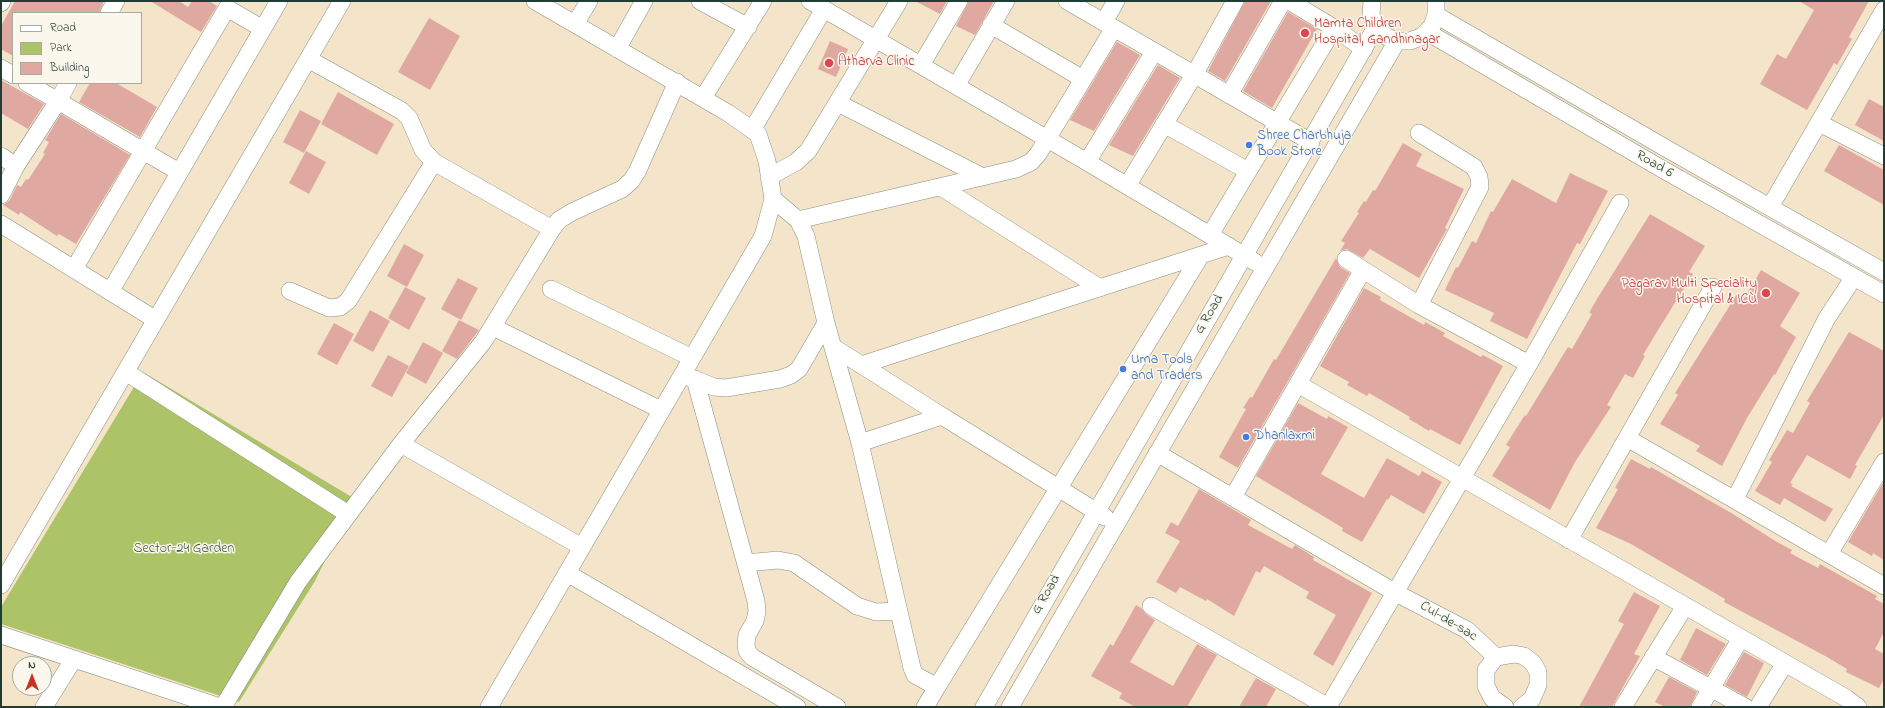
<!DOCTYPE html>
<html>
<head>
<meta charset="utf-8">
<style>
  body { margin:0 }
  #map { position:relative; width:1885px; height:708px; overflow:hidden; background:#f4e4ca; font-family:"Indie Flower",sans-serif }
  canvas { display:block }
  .frame { position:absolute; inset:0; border:2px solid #1f3d34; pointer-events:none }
  .legend { position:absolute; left:12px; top:12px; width:130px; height:72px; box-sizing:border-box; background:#fbf7ec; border:1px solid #a3ada2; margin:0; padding:5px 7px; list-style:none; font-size:12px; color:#1f3d34 }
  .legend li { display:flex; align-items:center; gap:8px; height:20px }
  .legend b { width:20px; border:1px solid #a3ada2 }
  .north { position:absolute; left:12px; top:656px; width:40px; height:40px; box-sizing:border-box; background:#fbf7ec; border:1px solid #a3ada2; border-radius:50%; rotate:0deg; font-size:11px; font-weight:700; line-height:16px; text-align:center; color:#1f3d34 }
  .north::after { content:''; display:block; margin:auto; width:14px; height:18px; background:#c8321e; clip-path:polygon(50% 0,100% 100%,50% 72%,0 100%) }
</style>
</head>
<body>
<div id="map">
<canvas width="1885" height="708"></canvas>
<div class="frame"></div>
<ul class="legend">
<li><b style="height:5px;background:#fff"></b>Road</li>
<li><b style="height:11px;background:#acc367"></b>Park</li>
<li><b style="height:11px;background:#dfa9a1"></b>Building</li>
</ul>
<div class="north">N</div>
</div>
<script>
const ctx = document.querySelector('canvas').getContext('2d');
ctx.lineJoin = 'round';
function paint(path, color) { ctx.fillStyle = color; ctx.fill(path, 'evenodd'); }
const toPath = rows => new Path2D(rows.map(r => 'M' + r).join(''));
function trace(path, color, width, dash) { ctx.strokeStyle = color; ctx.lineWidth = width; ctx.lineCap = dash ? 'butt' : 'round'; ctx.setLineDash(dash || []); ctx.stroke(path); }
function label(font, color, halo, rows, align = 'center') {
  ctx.font = font + ' "Indie Flower",sans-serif'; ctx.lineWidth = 3; ctx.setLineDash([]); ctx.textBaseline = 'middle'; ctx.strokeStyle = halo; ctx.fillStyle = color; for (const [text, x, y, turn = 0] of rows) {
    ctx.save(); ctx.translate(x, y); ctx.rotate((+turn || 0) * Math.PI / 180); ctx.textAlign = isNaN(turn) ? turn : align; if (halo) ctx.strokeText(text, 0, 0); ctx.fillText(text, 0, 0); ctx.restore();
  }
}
paint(toPath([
  [143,372,355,499,315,581,239,702,1,624,1,607]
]), '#acc367');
paint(toPath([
  [15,1,104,1,99,13,13,13,13,56,1,49,1,26],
  [150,1,179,1,188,7,192,1,209,1,217,6,201,32],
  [915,1,947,1,940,14],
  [969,1,994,1,975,35,956,26],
  [1245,1,1271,1,1225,81,1208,71],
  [1799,1,1869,1,1849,37,1852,39,1837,65,1834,63,1807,110,1760,84,1777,54,1786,59,1814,10],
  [1288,12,1317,29,1272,108,1243,91],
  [429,18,460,36,430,90,398,72],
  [830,41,848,49,836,77,818,69],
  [1117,42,1140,55,1094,131,1070,120],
  [1158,65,1180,78,1133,156,1109,145],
  [1,80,44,104,28,129,1,113],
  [90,83,116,83,157,107,140,137,79,102],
  [338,92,394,124,377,155,321,124],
  [1869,99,1884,107,1884,141,1855,125],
  [300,110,321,121,304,153,283,142],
  [61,114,130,155,76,244,59,234,57,236,20,212,19,215,3,205,10,200,17,185,21,187,26,179,28,180,45,154,43,153,49,142,45,140],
  [1403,143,1422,154,1416,166,1464,189,1445,228,1447,229,1419,278,1370,249,1363,258,1347,249,1340,251,1345,243,1341,241,1359,213,1357,212,1364,201,1366,202,1373,190,1375,191],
  [1839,145,1884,170,1884,205,1824,171],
  [306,151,326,162,309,194,289,183],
  [1570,173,1608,191,1580,244,1577,243,1527,339,1490,321,1494,313,1445,290,1456,267,1458,268,1472,241,1476,243,1491,211,1493,212,1512,179,1556,203],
  [1650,214,1705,246,1689,272,1693,274,1658,330,1643,355,1645,356,1633,378,1625,374,1607,405,1611,407,1575,462,1550,510,1492,476,1510,447,1506,445,1514,432,1525,415,1526,416,1568,347,1572,349,1592,314,1589,313,1597,299],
  [404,244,424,255,407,287,387,276],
  [1336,258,1340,267,1350,273,1238,468,1219,457,1246,409,1243,408,1250,397,1252,398,1274,359,1276,360],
  [1761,270,1800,293,1780,326,1796,337,1775,375,1774,374,1747,418,1722,466,1696,451,1700,446,1660,424,1678,395,1675,393,1737,294,1744,299],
  [458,278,478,288,461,320,441,309],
  [405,287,426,298,409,330,388,318],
  [1364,288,1381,297,1380,300,1424,325,1425,322,1445,333,1443,336,1481,357,1483,355,1503,366,1460,445,1430,429,1429,431,1409,419,1410,417,1369,393,1367,396,1347,385,1349,382,1320,366],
  [370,310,390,321,373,352,353,341],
  [459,320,479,330,457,359,442,351],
  [334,323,354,334,337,365,317,354],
  [1849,332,1884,351,1884,415,1855,465,1857,466,1850,479,1807,455,1790,483,1793,484,1791,486,1833,509,1825,522,1784,498,1780,505,1755,491,1772,462,1769,460,1777,447,1787,430,1793,433,1810,403,1807,401],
  [423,342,443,353,426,384,406,373],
  [388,355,409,366,392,397,371,386],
  [1298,403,1327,419,1328,416,1348,427,1321,474,1364,498,1387,458,1419,476,1422,471,1442,482,1424,514,1391,495,1388,500,1387,499,1362,542,1342,531,1343,528,1256,476],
  [1631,459,1650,469,1651,467,1733,514,1777,542,1792,550,1790,553,1818,568,1820,564,1877,596,1875,599,1884,604,1884,632,1875,649,1884,654,1884,679,1879,688,1846,672,1847,669,1827,657,1724,602,1725,599,1631,544,1596,528,1618,489,1615,488],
  [1884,481,1884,560,1873,553,1872,556,1848,542],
  [1199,489,1251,520,1248,525,1292,549,1295,545,1314,557,1313,560,1372,593,1333,666,1313,654,1336,615,1306,598,1309,592,1264,566,1260,573,1256,571,1234,616,1207,599,1206,601,1180,587,1176,593,1156,582,1180,541,1165,533,1171,522,1178,526],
  [1634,592,1660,606,1634,654,1640,656,1612,707,1579,707,1624,624,1618,621],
  [1136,605,1141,608,1146,614,1155,620,1130,662,1173,686,1197,644,1217,655,1187,707,1135,707,1119,698,1122,693,1091,676,1110,644,1113,646],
  [1696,628,1726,644,1707,675,1680,660],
  [1744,652,1764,663,1747,697,1725,685],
  [1669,677,1697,692,1690,707,1665,707,1655,702],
  [1256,678,1276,689,1266,707,1239,707]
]), '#dfa9a1');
const minor = toPath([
  [700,1,748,27],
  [810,1,1087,162,1255,262],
  [1067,1,1311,142],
  [1289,1,1334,28,1364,49],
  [1372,1,1371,15,1376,27,1385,36,1397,41,1410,41,1423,36,1432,26,1436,15,1436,1],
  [1,3,2,1],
  [109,13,116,1],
  [1436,15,1669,150,1884,272],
  [1104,22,1116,1],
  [575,24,589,1],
  [991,25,1083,79],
  [1427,32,1662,169,1884,294],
  [617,49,644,1],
  [308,59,402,111,409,118,423,150,434,162,552,229],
  [921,65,959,1],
  [1,68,13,75],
  [27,83,58,101,68,83],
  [956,86,1006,1],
  [1229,95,1283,1],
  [703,98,763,1],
  [838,103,983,177],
  [1819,123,1884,156],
  [1164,124,1248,171],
  [752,130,824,9],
  [1419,133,1474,167,1479,177,1480,187,1419,305,1529,364],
  [1,156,16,166],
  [1087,162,1154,52],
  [769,177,796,162,808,151,899,1],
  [1127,186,1194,75,1235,1],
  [941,187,1100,288],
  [1,195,16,166,58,101,179,172],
  [773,199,798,220,806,236,826,323,860,443,912,668,915,675,937,687,925,707],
  [1770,207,1884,10],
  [798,220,1016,169,1031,162,1038,154,1114,28],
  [1,224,156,320],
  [1210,235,1334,28],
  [1346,259,1419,305],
  [74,269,227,8,263,29],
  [551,289,692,358],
  [290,291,329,308,340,307,348,301,434,162],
  [110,292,279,1],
  [493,327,661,410],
  [833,347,942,416],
  [861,365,1229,246],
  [126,372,348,514],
  [689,377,714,387,726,388,780,379,791,375,799,369,826,323],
  [695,379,756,601,757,611,755,621,747,635,746,644,747,651,752,657,837,707],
  [1298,384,1846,698,1858,707],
  [1627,438,1884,586],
  [860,443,942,416,1105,517],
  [401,444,582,547],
  [1157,453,1396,593,1467,630,1496,657],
  [1233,497,1363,270],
  [1735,499,1827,318,1854,277],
  [1569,540,1713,287],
  [1829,554,1884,462],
  [746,563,778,560,794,563,857,606,876,612,899,611],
  [567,573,797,707],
  [1,585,342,1],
  [1151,606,1328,707],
  [1,635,220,707],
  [1653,657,1745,707],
  [937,687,1201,255],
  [44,707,73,660],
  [223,707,298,582,401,444,483,342,552,229,559,220,572,212,622,189,631,181,637,172,677,82],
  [489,707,763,236,773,199,767,161,758,134,728,113,535,1],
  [984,707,1376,27],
  [1010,707,1397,41],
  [1328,707,1529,364,1620,203],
  [1505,707,1492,698,1486,686,1486,670,1496,657,1514,654,1524,656,1533,663,1538,672,1538,685,1532,699,1522,707],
  [1623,707,1685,606],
  [1700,707,1741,638],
  [1758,707,1785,663]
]);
trace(minor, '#8a907f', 18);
trace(minor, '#fff', 17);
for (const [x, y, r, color] of [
  [1305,33,5,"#e0444e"],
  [829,63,5,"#e0444e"],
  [1249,145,4,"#3f7fe0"],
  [1766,293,5,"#e0444e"],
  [1123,369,4,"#3f7fe0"],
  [1246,437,4,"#3f7fe0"]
]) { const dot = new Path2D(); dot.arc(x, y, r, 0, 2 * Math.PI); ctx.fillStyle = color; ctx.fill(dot); trace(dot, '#fbf7ec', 1.5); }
label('14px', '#be3a42', '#fbf7ec', [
  ["Mamta Children",1314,25],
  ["Hospital, Gandhinagar",1314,41],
  ["Atharva Clinic",838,63],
  ["Pagarav Multi Speciality",1757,285,"right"],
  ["Hospital & ICU",1757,301,"right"]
], 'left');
label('14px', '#366cbe', '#fbf7ec', [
  ["Shree Charbhuja",1257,137],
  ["Book Store",1257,153],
  ["Uma Tools",1131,361],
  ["and Traders",1131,377],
  ["Dhanlaxmi",1254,437]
], 'left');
label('14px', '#1f3d34', '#fbf7ec', [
  ["Road 6",1654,165,30],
  ["G Road",1210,315,-59],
  ["G Road",1047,595,-60],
  ["Cul-de-sac",1448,622,31]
]);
label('14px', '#425e41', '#fbf7ec', [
  ["Sector-24 Garden",184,550]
]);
</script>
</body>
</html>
